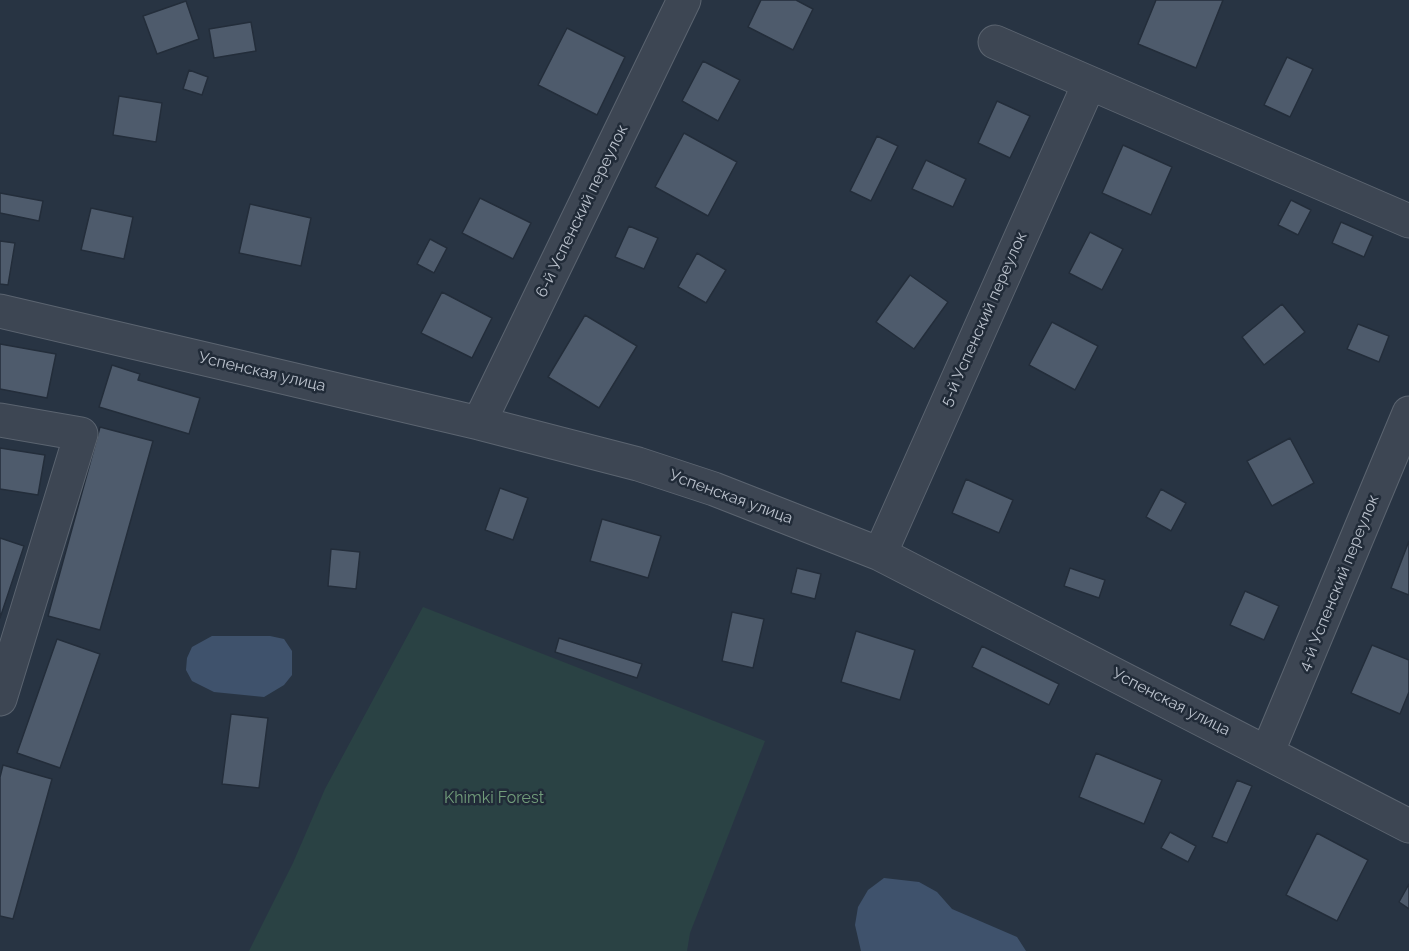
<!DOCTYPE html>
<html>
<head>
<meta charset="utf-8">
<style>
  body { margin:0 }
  canvas { display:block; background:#283443 }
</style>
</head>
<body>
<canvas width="1409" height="951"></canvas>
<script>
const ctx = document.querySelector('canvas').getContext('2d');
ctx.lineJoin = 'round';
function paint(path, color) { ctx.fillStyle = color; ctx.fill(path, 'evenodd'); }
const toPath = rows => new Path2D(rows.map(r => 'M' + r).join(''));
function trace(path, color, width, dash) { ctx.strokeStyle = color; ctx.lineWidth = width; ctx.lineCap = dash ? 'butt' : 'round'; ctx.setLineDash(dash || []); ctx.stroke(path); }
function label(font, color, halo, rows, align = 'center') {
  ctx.font = font + ' Raleway,sans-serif'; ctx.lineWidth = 5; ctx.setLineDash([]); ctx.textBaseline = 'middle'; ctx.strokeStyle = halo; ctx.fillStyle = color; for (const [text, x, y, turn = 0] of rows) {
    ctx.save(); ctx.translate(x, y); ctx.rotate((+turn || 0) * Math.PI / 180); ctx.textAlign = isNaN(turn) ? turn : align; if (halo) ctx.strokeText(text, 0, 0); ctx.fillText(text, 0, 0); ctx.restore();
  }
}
paint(toPath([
  [423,607,765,741,690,933,687,951,249,951,293,863,325,789]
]), '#2a4244');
paint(toPath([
  [212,636,270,636,284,639,292,651,292,675,284,685,264,697,214,692,192,681,186,670,187,658,192,647],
  [884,878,919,882,937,892,952,909,1017,937,1026,951,861,951,855,925,858,907,868,890]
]), '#3f526c');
const building = toPath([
  [761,0,796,0,813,9,793,50,748,27,761,0],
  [1156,0,1223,0,1196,68,1138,44,1156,0],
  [186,1,199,39,157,54,143,16,186,1],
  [251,22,256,51,214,58,209,29,251,22],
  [567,28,625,57,597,115,538,85,567,28],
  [1287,57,1313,69,1290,117,1264,105,1287,57],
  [703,61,740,80,718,121,682,101,703,61],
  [189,70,208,77,202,95,183,89,189,70],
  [119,96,162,103,156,142,113,135,119,96],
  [997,101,1030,116,1010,158,978,143,997,101],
  [684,133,737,162,708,216,655,187,684,133],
  [877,136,898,146,871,201,850,191,877,136],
  [1123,145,1172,167,1151,215,1102,193,1123,145],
  [926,160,966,179,953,207,912,189,926,160],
  [0,193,43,201,39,221,0,213,0,193],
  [480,198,531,223,513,259,462,233,480,198],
  [1291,200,1311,210,1298,235,1278,225,1291,200],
  [250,204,311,218,301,266,239,253,250,204],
  [91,208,133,217,124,259,81,250,91,208],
  [1341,222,1373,236,1364,257,1332,243,1341,222],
  [629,226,658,238,644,269,615,257,629,226],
  [1090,232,1123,249,1102,290,1069,273,1090,232],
  [430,239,447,248,434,273,417,264,430,239],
  [0,241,15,243,8,285,0,284,0,241],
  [697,253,726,270,706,303,678,287,697,253],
  [910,275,948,302,914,349,876,322,910,275],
  [442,292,492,318,472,358,421,333,442,292],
  [1282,304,1305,332,1264,365,1242,337,1282,304],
  [585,315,637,346,599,408,548,377,585,315],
  [1052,322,1098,346,1075,390,1029,365,1052,322],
  [1358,324,1389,336,1379,362,1347,349,1358,324],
  [0,344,56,354,47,398,0,389,0,344],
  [112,365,140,374,138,380,200,398,189,434,99,407,112,365],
  [100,427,153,441,100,630,48,616,100,427],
  [1290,438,1314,483,1272,506,1247,461,1290,438],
  [0,448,45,455,38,495,0,489,0,448],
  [966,479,1013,500,999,533,952,513,966,479],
  [500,488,528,498,513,540,485,530,500,488],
  [1161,489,1186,503,1171,531,1146,517,1161,489],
  [602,519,661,536,648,578,590,561,602,519],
  [0,538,24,546,0,618,0,538],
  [1409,541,1409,595,1391,588,1409,541],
  [331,549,360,552,356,589,328,586,331,549],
  [797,568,821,574,815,599,791,593,797,568],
  [1070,568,1105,580,1099,598,1064,586,1070,568],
  [1245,591,1279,606,1264,640,1230,625,1245,591],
  [732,612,764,619,753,668,722,661,732,612],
  [856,631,915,650,900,700,841,682,856,631],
  [559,638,642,664,637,678,555,652,559,638],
  [57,639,100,654,60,768,17,753,57,639],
  [1372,645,1409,660,1409,692,1400,714,1351,693,1372,645],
  [982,646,1059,684,1049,705,972,667,982,646],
  [231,714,268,718,259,788,222,784,231,714],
  [1096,753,1162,780,1144,824,1079,797,1096,753],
  [3,765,52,779,13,919,0,916,0,777,3,765],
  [1237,780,1252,786,1227,843,1212,837,1237,780],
  [1170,832,1196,846,1188,862,1161,848,1170,832],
  [1317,833,1368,860,1337,921,1286,895,1317,833],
  [1409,884,1409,909,1399,902,1409,884]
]);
paint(building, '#4e5b6c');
trace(building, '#232d3a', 1.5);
const minor = toPath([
  [995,42,1409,221],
  [0,311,479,423,638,464,714,489,880,554,1409,826],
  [0,420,81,434,0,699],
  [479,423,684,0],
  [880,554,1089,84],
  [1268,751,1409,413]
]);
trace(minor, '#5b6470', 35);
trace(minor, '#3d4653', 33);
label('16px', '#bac1cc', '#212b38', [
  ["6-й Успенский переулок",582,211,-64],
  ["5-й Успенский переулок",984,319,-66],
  ["Успенская улица",262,372,13],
  ["Успенская улица",731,497,20],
  ["4-й Успенский переулок",1339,583,-68],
  ["Успенская улица",1171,702,27]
]);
label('16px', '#729d7b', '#212b38', [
  ["Khimki Forest",494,798]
]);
</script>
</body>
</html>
